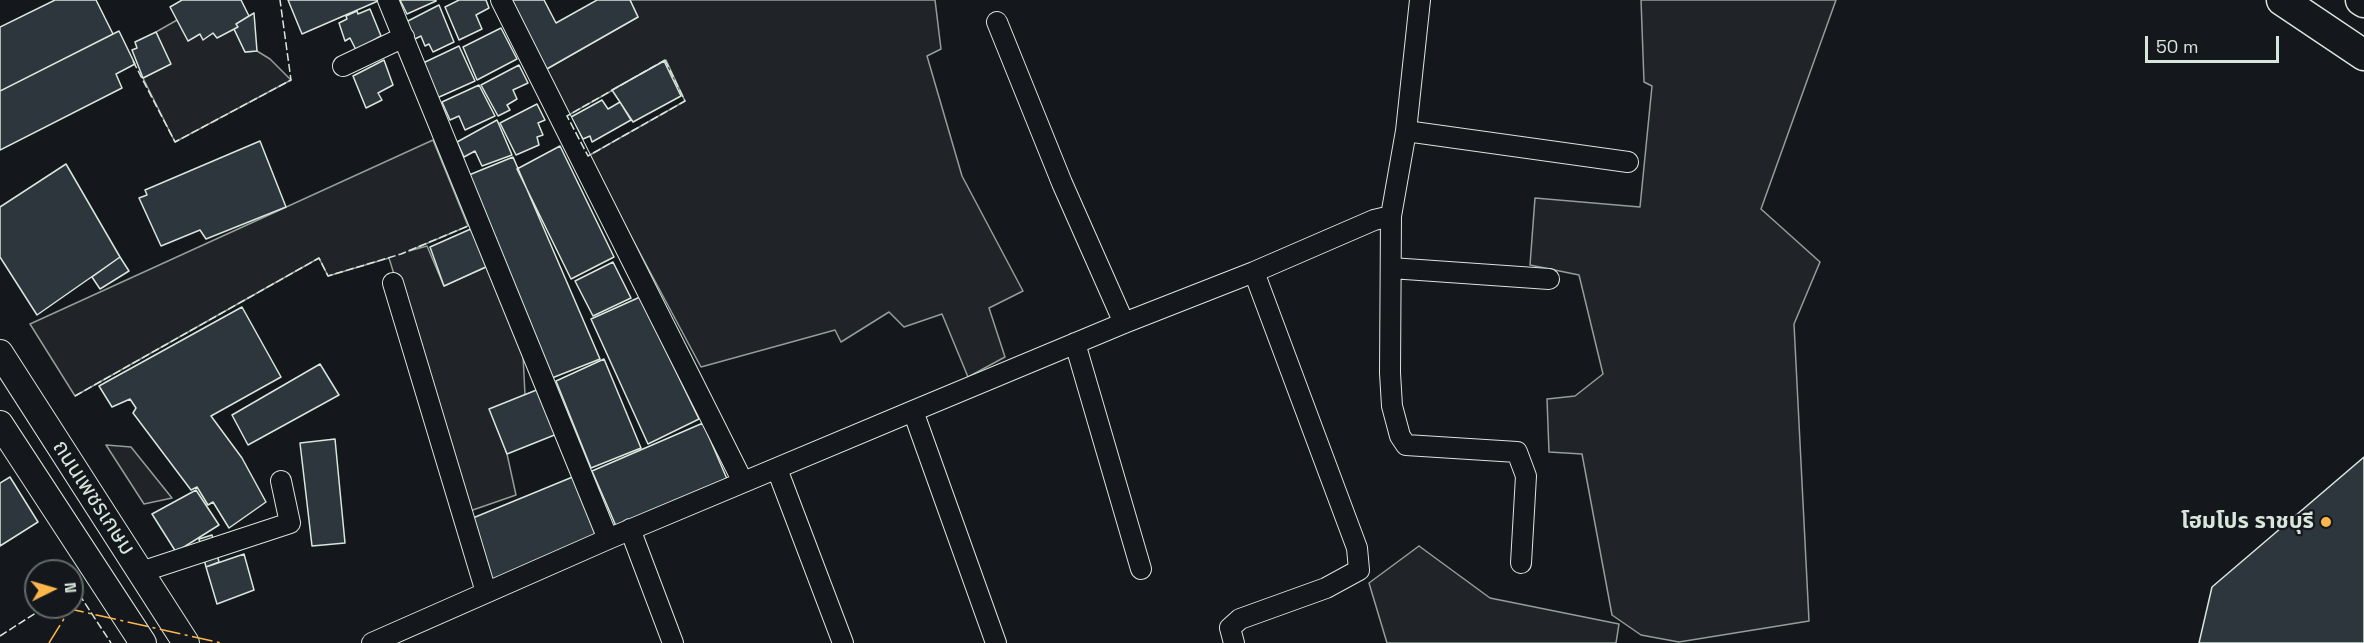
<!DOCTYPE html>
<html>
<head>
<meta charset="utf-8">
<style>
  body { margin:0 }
  #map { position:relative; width:2364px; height:643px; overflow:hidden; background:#14181c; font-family:"Space Grotesk",sans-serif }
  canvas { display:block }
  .north { position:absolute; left:24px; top:559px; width:60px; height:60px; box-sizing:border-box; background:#14181c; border:2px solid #626a69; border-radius:50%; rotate:85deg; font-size:16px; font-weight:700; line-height:24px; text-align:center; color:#d8e6dc }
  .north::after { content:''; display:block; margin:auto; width:21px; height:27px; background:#ffb74d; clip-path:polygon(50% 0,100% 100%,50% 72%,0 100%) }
  .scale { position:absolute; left:2145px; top:36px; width:134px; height:27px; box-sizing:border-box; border:3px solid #d8e6dc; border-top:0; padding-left:8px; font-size:18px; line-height:21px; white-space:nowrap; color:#d8e6dc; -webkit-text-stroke:4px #14181c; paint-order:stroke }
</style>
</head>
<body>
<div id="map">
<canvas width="2364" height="643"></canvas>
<div class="north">N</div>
<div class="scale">50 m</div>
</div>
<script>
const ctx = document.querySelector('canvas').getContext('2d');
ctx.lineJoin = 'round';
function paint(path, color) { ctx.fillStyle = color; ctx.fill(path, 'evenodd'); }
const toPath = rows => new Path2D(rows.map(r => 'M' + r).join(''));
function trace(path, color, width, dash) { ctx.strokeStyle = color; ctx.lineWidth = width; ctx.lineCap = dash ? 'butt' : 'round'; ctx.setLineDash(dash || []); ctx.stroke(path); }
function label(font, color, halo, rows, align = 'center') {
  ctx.font = font + ' "Space Grotesk","Noto Sans Thai",sans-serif'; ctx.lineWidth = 4.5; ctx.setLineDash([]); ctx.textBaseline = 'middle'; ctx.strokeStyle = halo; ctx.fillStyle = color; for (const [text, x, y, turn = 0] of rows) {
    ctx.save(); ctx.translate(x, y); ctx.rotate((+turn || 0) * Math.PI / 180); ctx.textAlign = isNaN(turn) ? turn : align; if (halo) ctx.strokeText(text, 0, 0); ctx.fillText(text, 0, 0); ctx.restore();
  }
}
const green = toPath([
  [630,0,935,0,941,49,927,56,962,176,1023,291,989,308,1005,357,968,377,942,314,904,327,889,312,841,342,835,330,701,367,588,156,685,101,666,60,567,116,545,70,638,17,630,0],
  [1641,0,1836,0,1761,209,1820,262,1794,324,1809,621,1679,642,1641,635,1612,615,1582,454,1549,452,1547,399,1575,396,1603,374,1579,275,1530,265,1535,198,1640,207,1652,86,1644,82,1641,0],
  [177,20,200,34,203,39,213,33,234,29,245,52,257,51,270,59,291,80,175,142,143,78,170,64,156,32,177,20],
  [433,140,468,226,409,251,427,246,444,286,488,266,523,355,525,395,490,410,507,454,516,495,467,512,389,258,328,276,319,258,75,396,30,324,433,140],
  [106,445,131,447,172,498,144,504,106,445],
  [1419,546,1490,598,1619,624,1616,643,1387,643,1369,583,1419,546]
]);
paint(green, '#202428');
trace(green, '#939e99', 1.5);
const building = toPath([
  [55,0,96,0,113,34,0,91,0,27,55,0],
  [182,0,241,0,249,16,236,24,238,27,217,38,213,33,203,40,200,34,188,41,170,7,182,0],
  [288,0,378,0,378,1,302,34,288,0],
  [400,0,436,0,436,1,407,14,400,0],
  [459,0,486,0,489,8,476,15,482,29,459,40,445,7,459,0],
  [507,0,544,0,556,23,597,0,630,0,638,17,545,70,507,0],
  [439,5,454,42,433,52,429,44,425,46,421,36,415,39,406,22,439,5],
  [370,9,381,36,356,50,350,38,345,41,339,23,347,19,346,16,357,11,358,14,370,9],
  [254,13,257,51,245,52,234,29,238,27,236,24,254,13],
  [501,28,517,59,477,80,463,47,501,28],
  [119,31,135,64,116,74,122,88,0,150,0,91,119,31],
  [156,32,171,64,143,78,132,50,137,48,135,42,156,32],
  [459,46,475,81,437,98,421,64,459,46],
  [384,60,393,85,378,93,382,100,366,108,353,76,384,60],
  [664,61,681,96,633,122,612,90,664,61],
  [519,65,528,83,513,90,517,99,507,105,510,110,498,116,481,85,519,65],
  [479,85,495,116,465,130,459,116,450,120,442,102,479,85],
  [602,100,608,109,620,102,631,120,592,142,590,136,583,139,571,117,602,100],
  [537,104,545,120,538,123,543,135,537,137,539,145,516,155,500,123,537,104],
  [497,120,512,155,482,166,475,151,464,157,457,142,497,120],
  [260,141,286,207,206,239,200,230,161,246,139,198,147,195,145,190,260,141],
  [560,146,614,257,571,279,517,169,560,146],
  [513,157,600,359,552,378,469,175,513,157],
  [66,164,120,257,37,315,0,257,0,207,66,164],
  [473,228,488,266,444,286,430,247,473,228],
  [120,257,129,271,100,289,92,277,120,257],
  [613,262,631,298,593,316,575,281,613,262],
  [640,297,699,419,648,444,591,319,640,297],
  [242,307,281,377,211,416,242,458,266,502,229,528,213,502,208,505,197,487,191,490,133,413,136,408,130,399,112,407,99,386,242,307],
  [604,359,641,448,591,468,556,381,604,359],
  [320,364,339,395,248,445,232,415,320,364],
  [539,389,557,434,507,454,489,409,539,389],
  [703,423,727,479,616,526,592,471,703,423],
  [335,439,345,543,312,546,300,443,335,439],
  [2364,457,2364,643,2199,643,2212,587,2364,457],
  [575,476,600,533,490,581,468,520,575,476],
  [10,477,38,522,0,546,0,483,10,477],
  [196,490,219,525,176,552,152,514,196,490],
  [212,535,219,562,206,567,199,539,212,535],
  [244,554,254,590,217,604,206,567,244,554]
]);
paint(building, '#2c363c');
trace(building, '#d8e6dc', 1.5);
const minor = toPath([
  [388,0,608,539],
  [501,0,743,482],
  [997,22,1062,183,1124,323],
  [343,66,404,37],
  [1406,131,1628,162],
  [1391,216,1390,373,1392,406,1400,436,1406,445,1517,452,1526,476,1521,563],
  [1391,268,1549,279],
  [393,283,486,592],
  [1075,343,1141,569],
  [913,411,996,643],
  [777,469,843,643],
  [630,529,673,643],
  [141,572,290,523,281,481],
  [372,643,608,539,913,411,1124,323,1254,272,1374,220,1391,216,1406,131,1420,0],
  [1234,643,1230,628,1240,619,1326,588,1359,570,1357,548,1254,272]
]);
const major = toPath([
  [0,353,186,643],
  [0,424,143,643]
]);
const highway = toPath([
  [2282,0,2364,55],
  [2361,0,2364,2]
]);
trace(minor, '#d8e6dc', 22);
trace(major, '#d8e6dc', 28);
trace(highway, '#d8e6dc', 33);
trace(minor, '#14181c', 20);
trace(major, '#14181c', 26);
trace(highway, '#14181c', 30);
trace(toPath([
  [665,60,685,101,588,156,567,116,665,60],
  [133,61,175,142,291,80,280,0],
  [75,396,319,258,328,276,401,254,468,226],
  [72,590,75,588,111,643],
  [0,636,45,607]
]), '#d8e6dc', 1.5, [8, 3]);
trace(toPath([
  [49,643,70,609,221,643]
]), '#ffb74d', 1.5, [21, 4.5, 3, 4.5]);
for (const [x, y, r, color] of [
  [2326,522,6,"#ffb74d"]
]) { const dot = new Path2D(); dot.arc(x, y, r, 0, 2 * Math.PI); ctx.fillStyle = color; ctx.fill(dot); trace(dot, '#14181c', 2); }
label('22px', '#d8e6dc', '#14181c', [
  ["ถนนเพชรเกษม",93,498,57]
]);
label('bold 22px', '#d8e6dc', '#14181c', [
  ["โฮมโปร ราชบุรี",2314,522]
], 'right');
</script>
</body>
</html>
